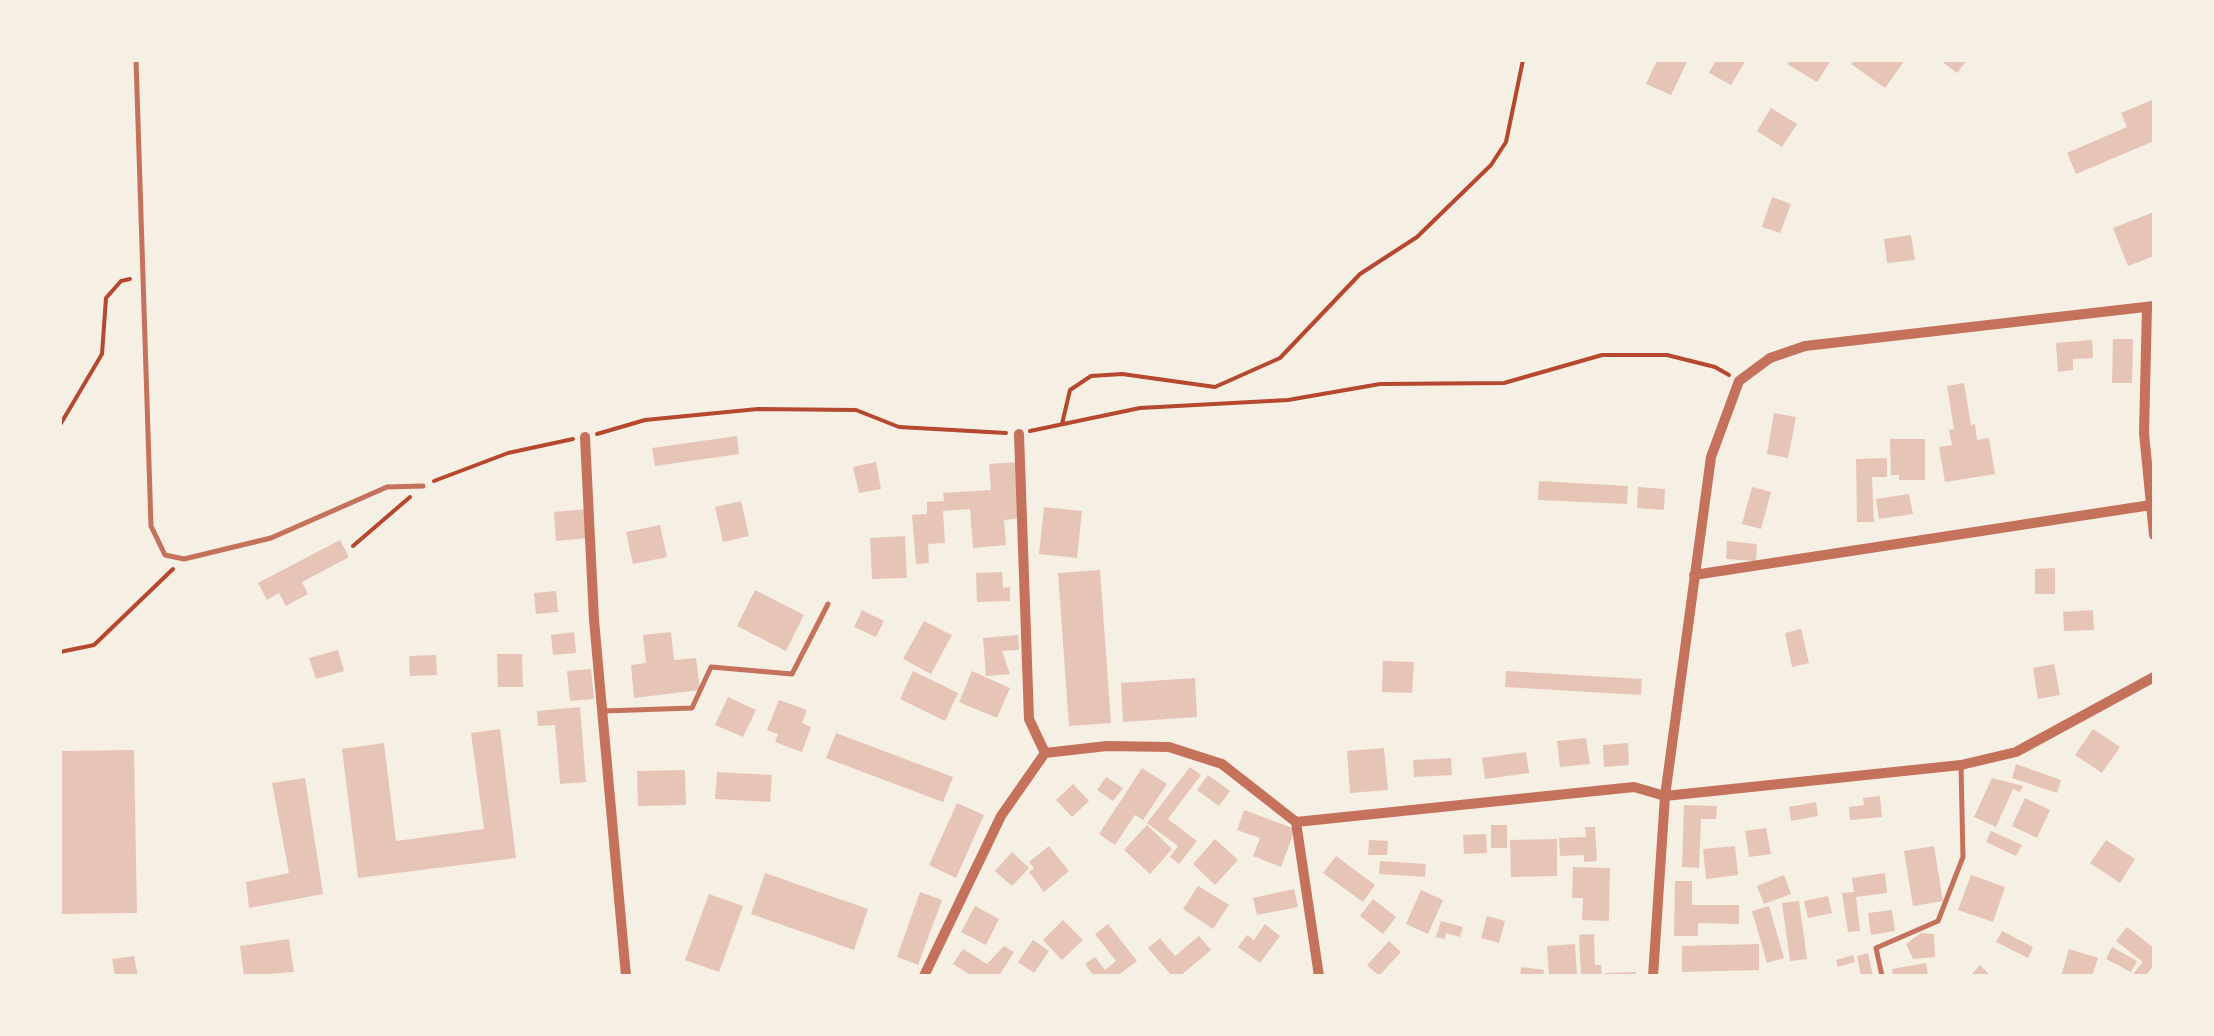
<!DOCTYPE html>
<html>
<head>
<meta charset="utf-8">
<style>
  body { margin:0 }
  #map { position:relative; width:2214px; height:1036px; overflow:hidden; background:#f6efe4; font-family:"Roboto Condensed",sans-serif }
  canvas { display:block }
  .frame { position:absolute; inset:0; border:62px solid #f6efe4; pointer-events:none }
</style>
</head>
<body>
<div id="map">
<canvas width="2214" height="1036"></canvas>
<div class="frame"></div>
</div>
<script>
const ctx = document.querySelector('canvas').getContext('2d');
ctx.lineJoin = 'round';
function paint(path, color) { ctx.fillStyle = color; ctx.fill(path, 'evenodd'); }
const toPath = rows => new Path2D(rows.map(r => 'M' + r).join(''));
function trace(path, color, width, dash) { ctx.strokeStyle = color; ctx.lineWidth = width; ctx.lineCap = dash ? 'butt' : 'round'; ctx.setLineDash(dash || []); ctx.stroke(path); }
paint(toPath([
  [1657,60,1688,60,1671,95,1646,84],
  [1716,60,1746,60,1731,85,1709,73],
  [1790,60,1831,60,1817,82,1787,64],
  [1854,60,1905,60,1885,88,1851,64],
  [1940,60,1967,60,1957,73],
  [2152,100,2154,141,2076,174,2067,153,2127,127,2121,113],
  [1771,108,1797,124,1782,147,1757,131],
  [1772,197,1791,204,1780,233,1762,227],
  [2154,212,2154,256,2128,266,2113,228],
  [1911,235,1915,260,1887,263,1884,239],
  [2113,339,2133,339,2132,383,2112,383],
  [2092,340,2093,358,2073,359,2073,370,2058,372,2056,343],
  [1964,383,1971,425,1975,424,1977,440,1989,438,1995,474,1945,482,1939,447,1952,445,1949,430,1954,429,1947,386],
  [1774,413,1796,417,1788,458,1767,454],
  [737,436,739,454,655,466,652,448],
  [1890,439,1925,439,1925,480,1899,480,1899,475,1891,475],
  [1887,458,1887,477,1872,477,1874,522,1857,522,1856,459],
  [876,462,881,489,859,493,853,467],
  [1017,462,1021,518,1004,520,1006,545,973,548,970,509,943,511,945,543,928,544,929,563,916,564,912,515,927,514,927,502,944,501,943,493,991,490,989,464],
  [1539,481,1628,486,1627,504,1538,500],
  [1638,487,1665,489,1664,510,1637,508],
  [1752,487,1771,492,1761,529,1742,524],
  [1909,494,1913,514,1879,519,1876,499],
  [741,501,749,536,723,542,715,507],
  [1044,507,1082,511,1077,558,1039,554],
  [587,509,589,538,556,541,554,512],
  [660,525,667,557,633,564,626,532],
  [905,536,907,578,872,579,870,538],
  [340,540,349,557,302,582,308,594,286,606,279,593,267,600,258,583],
  [1727,541,1757,544,1756,561,1726,559],
  [2055,568,2055,594,2035,594,2035,569],
  [1100,570,1111,723,1069,726,1058,573],
  [1002,572,1003,588,1010,587,1010,601,977,602,976,573],
  [755,590,804,615,786,651,737,626],
  [556,591,558,612,536,614,534,593],
  [862,610,884,621,876,637,854,627],
  [2093,610,2094,630,2064,631,2063,612],
  [924,621,952,635,931,674,903,659],
  [1801,629,1809,663,1792,667,1785,633],
  [574,632,576,653,553,655,551,635],
  [671,632,674,660,696,658,700,690,634,698,631,665,646,663,643,635],
  [1018,635,1019,650,1002,651,1010,674,986,676,983,638],
  [338,650,344,671,316,679,309,658],
  [497,654,522,654,523,687,498,687],
  [436,655,437,675,410,676,409,656],
  [1383,661,1414,662,1412,693,1382,692],
  [2054,664,2060,695,2038,699,2033,668],
  [591,669,594,699,570,701,567,671],
  [913,671,958,693,945,721,900,699],
  [972,671,1010,688,997,718,959,702],
  [1506,671,1642,679,1641,695,1505,687],
  [1195,678,1197,717,1123,722,1121,683],
  [728,697,756,710,743,737,715,725],
  [779,700,807,710,802,723,811,727,802,752,775,742,778,734,767,730],
  [580,707,586,782,560,784,555,725,538,726,537,711],
  [500,729,516,858,358,878,342,749,384,743,396,841,484,829,471,733],
  [2093,729,2120,747,2102,773,2075,755],
  [836,733,953,777,943,802,826,758],
  [1586,738,1590,764,1560,767,1557,741],
  [1628,743,1629,765,1604,767,1603,745],
  [1384,748,1388,790,1350,793,1347,751],
  [134,750,137,913,61,914,60,751],
  [1526,752,1529,773,1485,779,1482,758],
  [1451,758,1452,775,1414,777,1413,760],
  [2016,764,2061,780,2057,793,2012,778],
  [1190,767,1201,775,1168,819,1197,841,1179,864,1170,857,1178,846,1147,823],
  [1142,768,1167,784,1143,820,1135,815,1115,845,1099,834],
  [685,770,686,805,638,806,637,771],
  [717,772,772,775,770,802,715,799],
  [1208,775,1230,791,1219,806,1197,790],
  [1106,777,1123,788,1113,801,1097,790],
  [305,778,323,894,249,908,246,882,289,873,272,783],
  [1992,778,2023,786,2020,792,2013,789,1996,827,1974,817],
  [1073,784,1089,801,1072,817,1056,800],
  [1880,796,1882,817,1850,820,1849,807,1864,805,1863,798],
  [2025,798,2050,810,2037,838,2012,826],
  [1816,802,1818,816,1791,821,1789,807],
  [957,803,984,815,956,878,929,865],
  [1684,805,1717,806,1716,819,1701,819,1699,868,1682,867],
  [1244,810,1295,829,1281,867,1253,856,1260,838,1237,830],
  [1147,825,1172,849,1150,874,1124,850],
  [1491,825,1507,825,1507,848,1491,848],
  [1585,827,1595,827,1597,861,1584,862,1584,855,1560,856,1559,838,1586,837],
  [1766,828,1771,854,1749,857,1745,831],
  [1991,831,2022,845,2016,856,1986,842],
  [1486,834,1487,853,1464,854,1463,835],
  [1215,839,1238,860,1215,885,1193,864],
  [1557,839,1557,876,1511,877,1510,840],
  [1369,840,1388,841,1387,855,1368,855],
  [2106,840,2135,859,2120,883,2090,863],
  [1049,846,1069,871,1044,892,1029,872,1034,868,1029,862],
  [1735,846,1738,875,1706,879,1703,849],
  [1934,846,1943,901,1913,906,1904,851],
  [1012,852,1029,868,1012,886,995,871],
  [1336,856,1375,885,1363,902,1323,873],
  [1380,861,1426,864,1425,877,1379,874],
  [1573,867,1610,868,1609,921,1582,920,1583,898,1572,898],
  [765,873,868,909,854,950,751,914],
  [1885,873,1887,893,1856,897,1860,931,1848,932,1842,893,1854,892,1852,878],
  [1784,875,1791,894,1764,904,1757,886],
  [1971,875,2005,887,1993,922,1958,910],
  [1675,881,1692,881,1692,905,1739,905,1739,924,1698,923,1698,936,1674,936],
  [1198,886,1229,905,1213,929,1183,909],
  [1294,889,1298,907,1257,915,1253,898],
  [1421,890,1443,900,1428,934,1406,924],
  [920,892,942,900,918,965,897,957],
  [709,894,743,906,719,972,685,960],
  [1828,896,1832,913,1808,918,1804,901],
  [1373,899,1396,917,1383,934,1360,916],
  [1799,901,1807,959,1790,961,1782,903],
  [975,906,999,919,986,945,961,932],
  [1769,906,1784,958,1767,963,1752,911],
  [1892,910,1895,931,1871,935,1868,913],
  [1487,916,1505,921,1499,943,1481,938],
  [1063,920,1083,940,1062,960,1043,940],
  [1441,921,1463,927,1460,937,1446,933,1445,939,1436,937],
  [1108,924,1137,961,1117,976,1094,976,1085,964,1095,957,1105,970,1116,961,1095,934],
  [1265,924,1280,936,1260,963,1238,947,1247,935,1254,940],
  [2127,927,2154,948,2154,965,2145,976,2133,974,2143,962,2116,941],
  [2002,931,2033,947,2028,958,1996,942],
  [1921,933,1934,934,1935,957,1913,959,1906,944],
  [1594,934,1595,965,1601,965,1602,976,1581,976,1579,935],
  [1199,936,1211,950,1180,976,1172,976,1148,948,1160,938,1175,956],
  [289,939,294,972,244,976,240,946],
  [1033,940,1049,951,1034,973,1018,962],
  [1389,941,1401,952,1379,976,1367,965],
  [1575,944,1577,976,1549,976,1547,946],
  [1759,944,1759,970,1682,972,1682,946],
  [1004,946,1014,952,999,976,972,976,953,964,963,949,987,964],
  [2112,947,2137,961,2131,972,2106,959],
  [2069,949,2098,958,2092,976,2061,976],
  [1868,953,1873,976,1861,976,1857,956],
  [1853,955,1855,962,1838,967,1836,960],
  [134,956,138,976,115,976,112,959],
  [1926,963,1928,976,1893,976,1892,969],
  [1980,965,1991,976,1970,976],
  [1521,967,1544,970,1543,976,1520,976],
  [1636,972,1636,976,1605,976,1605,973]
]), '#e6c5b7');
trace(toPath([
  [1062,424,1070,390,1091,376,1122,374,1215,387,1280,358,1360,274,1417,237,1491,165,1506,142,1523,60],
  [60,425,102,354,106,298,121,281,130,279],
  [1030,431,1140,408,1288,400,1380,384,1504,383,1602,355,1667,355,1715,367,1729,375],
  [597,434,645,420,758,409,856,410,899,427,1006,433],
  [434,481,508,453,573,439],
  [353,546,410,497],
  [60,652,94,645,173,569]
]), '#b5482f', 4);
trace(toPath([
  [136,60,151,526,165,555,184,559,271,538,387,487,423,486],
  [604,711,692,708,711,667,792,674,828,604],
  [1882,976,1876,948,1938,921,1963,857,1961,766]
]), '#c5725c', 5);
trace(toPath([
  [2147,307,2144,433,2154,535],
  [585,437,594,620,626,976],
  [1694,575,2151,505],
  [1045,753,1107,746,1169,747,1222,764,1296,822,1319,976],
  [1296,822,1634,787,1665,796,1961,765,2016,752,2154,677],
  [924,976,1001,816,1045,753,1029,719,1019,434],
  [1653,976,1665,796,1711,457,1739,381,1770,358,1805,346,2154,306]
]), '#c5725c', 10);
</script>
</body>
</html>
